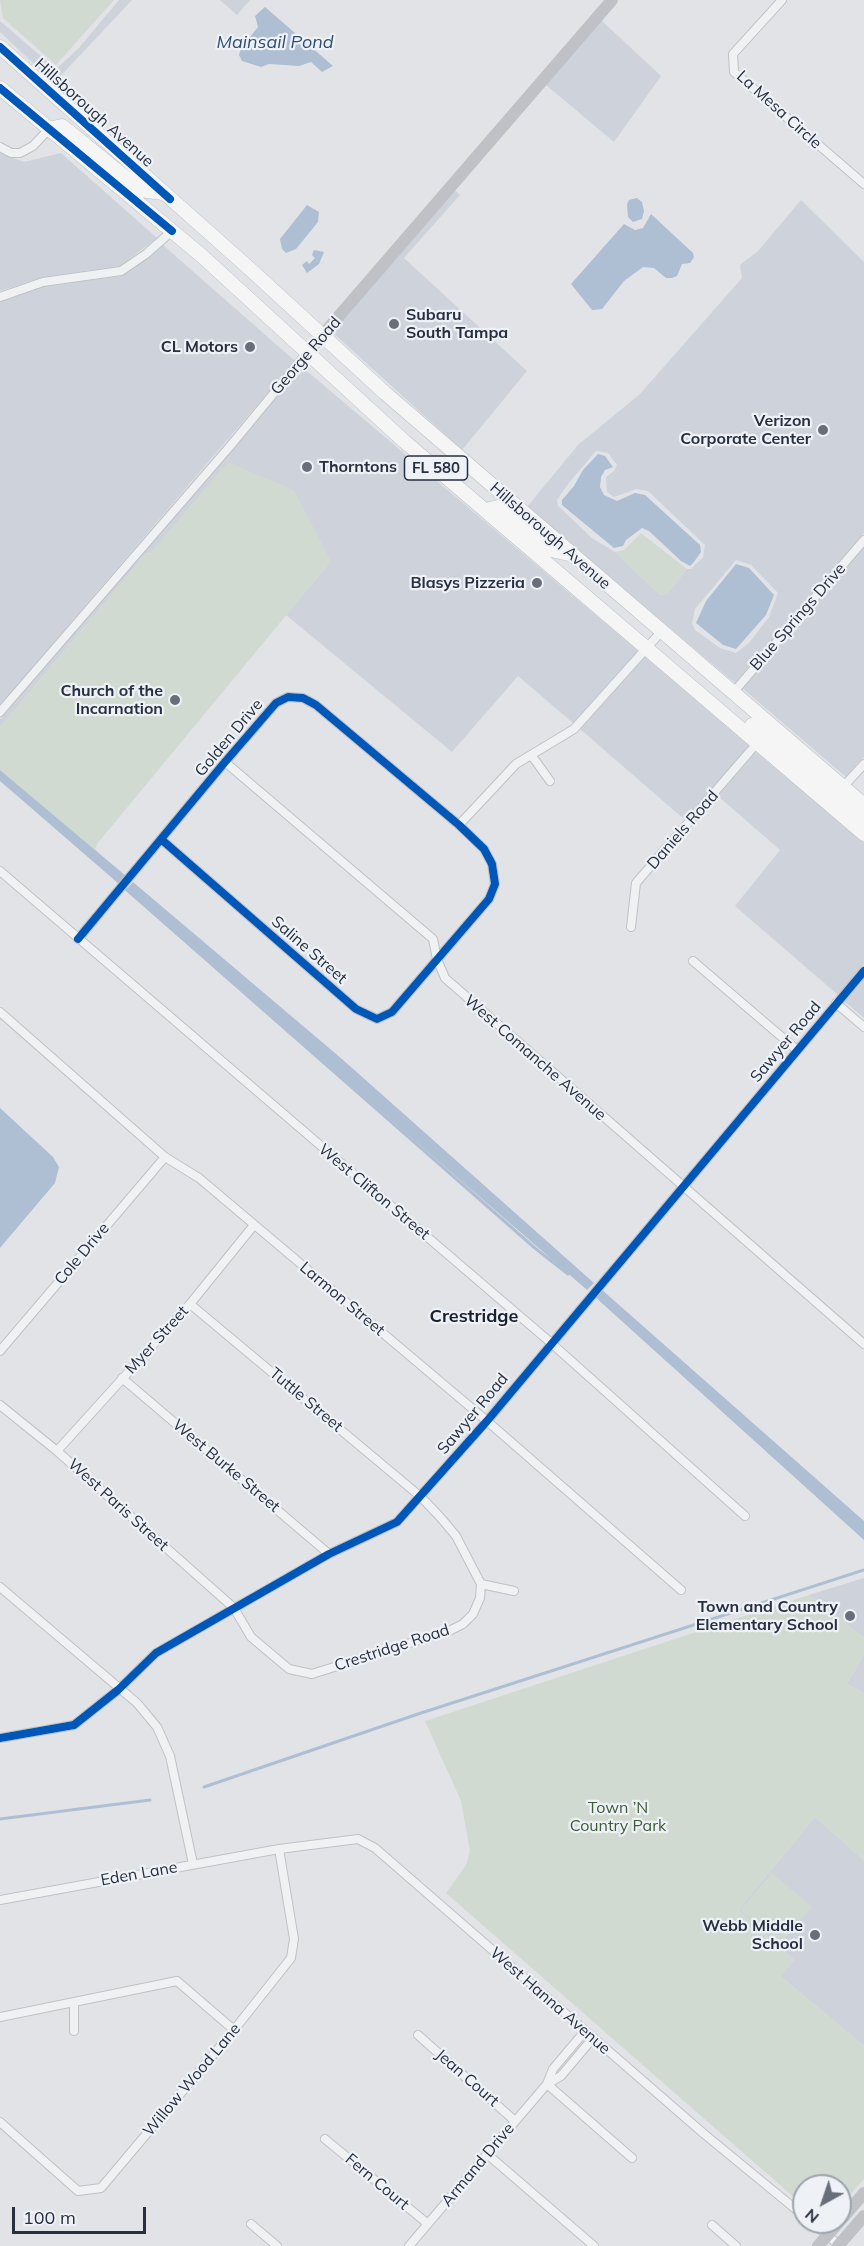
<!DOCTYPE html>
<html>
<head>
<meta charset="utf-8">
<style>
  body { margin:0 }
  #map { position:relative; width:864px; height:2246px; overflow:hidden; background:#e1e3e7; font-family:Mulish,sans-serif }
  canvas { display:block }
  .north { position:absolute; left:792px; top:2174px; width:60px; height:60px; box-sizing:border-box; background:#eef1f6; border:2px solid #9ea4ad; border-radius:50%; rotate:220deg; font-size:16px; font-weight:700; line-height:24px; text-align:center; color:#273040 }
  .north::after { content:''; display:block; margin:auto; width:21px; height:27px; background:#686f7a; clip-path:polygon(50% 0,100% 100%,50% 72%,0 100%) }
  .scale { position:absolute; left:12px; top:2207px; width:134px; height:27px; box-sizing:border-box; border:3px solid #273040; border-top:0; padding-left:8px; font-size:18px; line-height:21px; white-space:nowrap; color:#273040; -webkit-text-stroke:4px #eef1f6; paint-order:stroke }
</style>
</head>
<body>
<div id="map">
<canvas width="864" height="2246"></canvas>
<div class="north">N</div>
<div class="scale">100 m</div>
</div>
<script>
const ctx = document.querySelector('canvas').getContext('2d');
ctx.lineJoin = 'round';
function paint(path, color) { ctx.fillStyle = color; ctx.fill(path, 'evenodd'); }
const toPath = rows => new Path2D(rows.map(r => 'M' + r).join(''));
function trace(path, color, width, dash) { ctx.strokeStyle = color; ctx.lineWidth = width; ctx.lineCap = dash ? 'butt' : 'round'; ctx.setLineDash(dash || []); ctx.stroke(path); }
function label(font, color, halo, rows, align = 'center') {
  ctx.font = font + ' Mulish,sans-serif'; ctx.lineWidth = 4.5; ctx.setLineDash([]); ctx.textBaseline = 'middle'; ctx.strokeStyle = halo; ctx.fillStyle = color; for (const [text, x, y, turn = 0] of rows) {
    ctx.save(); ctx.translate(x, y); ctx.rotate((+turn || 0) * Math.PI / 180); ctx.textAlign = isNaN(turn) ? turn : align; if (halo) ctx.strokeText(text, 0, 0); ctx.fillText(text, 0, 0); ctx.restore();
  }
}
paint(toPath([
  [119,0,132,0,54,83,0,32,0,21,56,69,78,49],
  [220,0,250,0,237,15],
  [601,20,661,76,614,142,546,85],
  [0,153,24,162,61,153,157,238,120,266,43,277,0,291],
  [455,190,460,195,404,258,527,371,462,450,332,332],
  [801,200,864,262,864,533,735,683,527,507,578,445,640,394,742,278,740,265,758,251],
  [596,451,608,453,617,465,614,471,606,477,607,492,614,497,636,489,648,491,705,545,703,557,691,569,687,569,667,594,660,595,615,552,592,538,558,506,557,500,568,484],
  [736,560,751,565,778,593,769,617,749,643,736,653,720,648,695,630,692,623,695,609],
  [163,245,295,361,0,705,0,302,43,287,121,276,148,258],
  [302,367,638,651,573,723,518,676,452,752,286,615,331,561,147,553,0,727,0,719],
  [864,547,864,757,846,777,742,688],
  [645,657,749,746,685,820,580,729],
  [756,752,864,843,864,964,838,995,735,906,780,850,718,796],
  [864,978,864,1018,844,1001],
  [864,1578,864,1638,809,1595],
  [864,1654,864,1693,847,1684],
  [815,1817,864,1860,864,2046,780,1976,794,1960,738,1910]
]), '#ced2da');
paint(toPath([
  [0,0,114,0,56,65,3,18],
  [228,462,294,490,331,561,97,844,95,850,0,770,0,727,147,553,149,554],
  [641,533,687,569,667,594,660,595,615,552,624,550],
  [809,1595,864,1638,864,1654,847,1684,864,1693,864,1860,815,1817,738,1910,794,1960,781,1977,864,2046,864,2179,840,2206,840,2186,804,2186,804,2206,446,1893,466,1865,470,1851,461,1801,425,1721],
  [772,1873,812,1907,780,1944,740,1910]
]), '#d1dad1');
paint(toPath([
  [265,7,333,66,322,72,311,62,299,66,269,64,261,67,242,61,239,55,241,48,258,27,255,16],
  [637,198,642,202,644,211,642,219,633,222,628,217,627,204,629,200],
  [307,205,319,212,318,222,296,249,286,253,282,249,280,239],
  [651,214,693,253,694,257,690,263,682,264,677,276,672,278,666,278,654,268,643,267,624,281,602,309,592,310,571,284,624,224,635,230,643,228],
  [314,250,324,252,319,264,307,273,302,265,307,261,309,264,315,258,312,255],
  [598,454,605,456,613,467,605,470,601,477,600,487,604,495,617,501,635,493,645,495,700,545,701,552,694,562,690,566,681,561,649,531,642,528,626,540,623,546,614,548,562,505,562,500,574,486,583,470],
  [736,564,749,568,774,595,766,615,736,649,723,645,696,623,706,601],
  [0,770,126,876,119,884,0,781],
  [133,882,342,1059,594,1283,587,1290,126,890],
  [0,1108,53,1157,59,1167,55,1183,0,1248],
  [601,1289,864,1521,864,1540,594,1296]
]), '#aebfd3');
trace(toPath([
  [126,889,536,1249,568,1274],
  [204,1787,418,1714,864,1570],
  [0,1819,150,1800]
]), '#aebfd3', 3);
const street = toPath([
  [782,0,733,54,734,72,864,184],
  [0,147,11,153,20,153,33,146,49,129],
  [0,297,43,282,121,271,146,254,172,231],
  [732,694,864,540],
  [0,712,231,445,307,353],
  [532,756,550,781],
  [225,762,433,939,437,959,445,978,864,1344],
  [843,787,864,764],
  [459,825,516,764,574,729,661,632],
  [0,871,550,1342,745,1516],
  [631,927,636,883,758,742],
  [78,939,225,762,276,703,288,697,303,698,316,705,459,825,484,849,492,864,495,884,489,899,392,1012,377,1019,356,1009,162,840],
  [693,961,797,1050],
  [836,1003,864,1027],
  [0,1012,165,1157,199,1178,487,1421,681,1590],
  [0,1351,165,1157],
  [122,1378,329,1554],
  [0,1405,57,1451,234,1608,251,1637,289,1669,312,1674,451,1630,463,1624,473,1614,480,1598,481,1584,456,1536,441,1518,421,1497,190,1304],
  [57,1451,190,1304,254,1225],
  [481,1584,514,1591],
  [0,1587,137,1703,157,1727,170,1756,193,1864],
  [0,1738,74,1725,118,1690,156,1653,329,1554,397,1522,487,1421,864,971],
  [0,1900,279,1849,358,1839,375,1848,703,2133,804,2216],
  [0,2017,177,1981,234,2030],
  [74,2031,74,2004],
  [418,2035,515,2121],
  [547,2084,632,2158],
  [547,2084,561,2076,593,2038],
  [0,2122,78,2191,101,2188,234,2030,291,1958,294,1939,279,1849],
  [325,2139,428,2224],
  [487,2154,594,2246],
  [812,2222,840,2246],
  [251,2224,277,2246],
  [712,2225,736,2246],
  [409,2246,547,2084,553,2069,585,2031]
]);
const primary = toPath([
  [0,47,250,269,385,393,864,805],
  [0,88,202,256,405,442,864,834],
  [49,129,62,126,141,190,163,193],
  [486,510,498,507,547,549,569,554],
  [752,725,820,782,841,786],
  [818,791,835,795,864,818]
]);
trace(street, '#bfc1c5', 10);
trace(primary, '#bdc0c4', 15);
trace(street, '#f0f1f3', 8);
trace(toPath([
  [307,353,612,0],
  [840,2221,864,2193],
  [818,2246,839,2222],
  [838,2246,864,2216]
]), '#bfc1c6', 12);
trace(primary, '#f5f5f6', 14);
trace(toPath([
  [0,47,170,199],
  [0,88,172,231],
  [78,939,225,762,276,703,288,697,303,698,316,705,459,825,484,849,492,864,495,884,489,899,392,1012,377,1019,356,1009,162,840],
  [0,1738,74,1725,118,1690,156,1653,329,1554,397,1522,487,1421,864,971]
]), '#0057b8', 8);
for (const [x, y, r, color] of [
  [394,324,6,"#686f7a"],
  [250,347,6,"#686f7a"],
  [823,430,6,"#686f7a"],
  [307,467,6,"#686f7a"],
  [537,583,6,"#686f7a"],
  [175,700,6,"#686f7a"],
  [850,1616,6,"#686f7a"],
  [815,1935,6,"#686f7a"]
]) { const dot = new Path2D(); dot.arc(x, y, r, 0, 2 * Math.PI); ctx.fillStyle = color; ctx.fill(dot); trace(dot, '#eef1f6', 2); }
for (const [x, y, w] of [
  [436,468,63]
]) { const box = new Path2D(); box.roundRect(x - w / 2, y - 12, w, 24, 4.5); ctx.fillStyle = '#eef1f6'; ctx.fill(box); trace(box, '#273040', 1.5); }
label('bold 15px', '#273040', null, [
  ["FL 580",436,468]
]);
label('16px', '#273040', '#eef1f6', [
  ["La Mesa Circle",779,110,42],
  ["Hillsborough Avenue",94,113,42],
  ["George Road",306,356,-49],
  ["Hillsborough Avenue",550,536,41],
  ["Blue Springs Drive",798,617,-49],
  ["Golden Drive",229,738,-50],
  ["Daniels Road",683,830,-49],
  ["Saline Street",309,950,41],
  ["Sawyer Road",786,1042,-50],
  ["West Comanche Avenue",535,1058,41],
  ["West Clifton Street",374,1192,40],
  ["Cole Drive",82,1254,-50],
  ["Larmon Street",342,1299,40],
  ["Myer Street",157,1340,-48],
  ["Tuttle Street",306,1400,40],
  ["Sawyer Road",473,1414,-50],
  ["West Burke Street",226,1466,40],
  ["West Paris Street",118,1505,42],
  ["Crestridge Road",392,1648,-18],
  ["Eden Lane",139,1874,-10],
  ["West Hanna Avenue",550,2001,41],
  ["Jean Court",467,2078,41],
  ["Willow Wood Lane",192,2080,-50],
  ["Armand Drive",478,2165,-50],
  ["Fern Court",377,2182,40]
]);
label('bold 16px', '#273040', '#eef1f6', [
  ["Subaru",406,315,"left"],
  ["South Tampa",406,333,"left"],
  ["CL Motors",238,347],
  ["Verizon",811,421],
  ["Corporate Center",811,439],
  ["Thorntons",319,467,"left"],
  ["Blasys Pizzeria",525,583],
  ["Church of the",163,691],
  ["Incarnation",163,709],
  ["Town and Country",838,1607],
  ["Elementary School",838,1625],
  ["Webb Middle",803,1926],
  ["School",803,1944]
], 'right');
label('16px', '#3b5c34', '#eef1f6', [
  ["Town ’N",618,1808],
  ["Country Park",618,1826]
]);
label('italic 18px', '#2f4e76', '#eef1f6', [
  ["Mainsail Pond",275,43]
]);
label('bold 18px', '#192131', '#eef1f6', [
  ["Crestridge",474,1317]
]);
</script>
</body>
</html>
